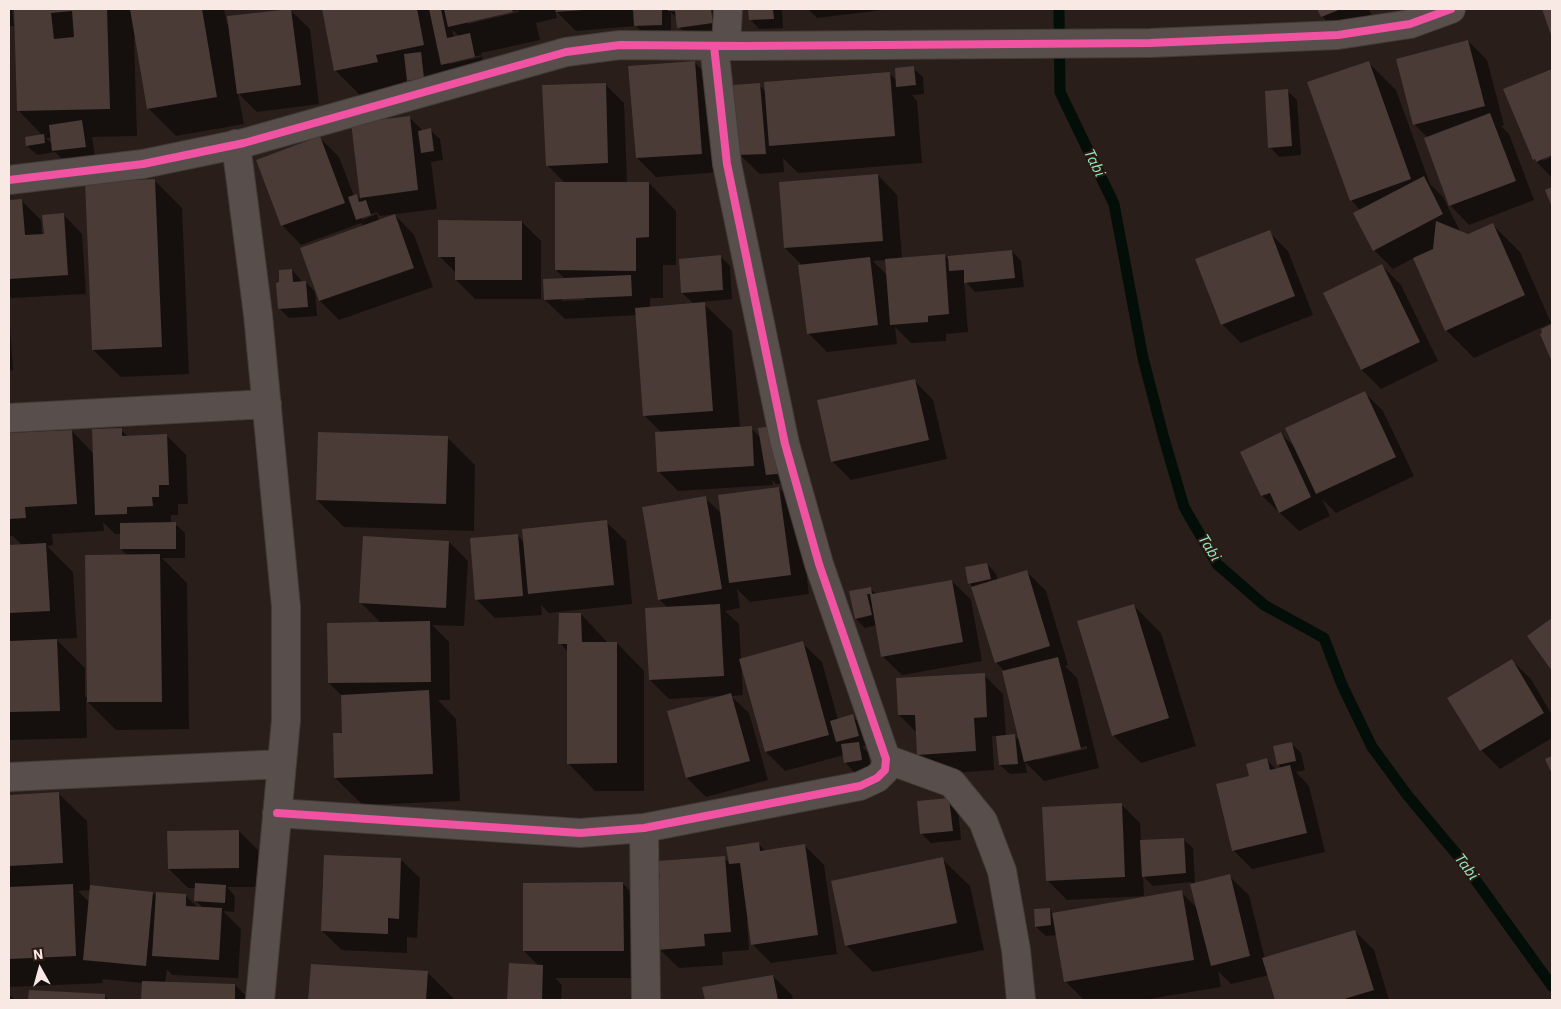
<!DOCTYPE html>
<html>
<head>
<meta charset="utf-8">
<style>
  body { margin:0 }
  #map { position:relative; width:1561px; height:1009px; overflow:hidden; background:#291e1a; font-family:"IBM Plex Sans",sans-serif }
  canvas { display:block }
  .frame { position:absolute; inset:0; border:10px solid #f8e9e4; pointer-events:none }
  .north { position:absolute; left:15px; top:944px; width:50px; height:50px; -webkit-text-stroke:4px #2f1a14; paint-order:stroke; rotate:353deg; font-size:14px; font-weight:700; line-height:20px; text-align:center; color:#f8e9e4 }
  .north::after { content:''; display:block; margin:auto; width:18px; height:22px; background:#f8e9e4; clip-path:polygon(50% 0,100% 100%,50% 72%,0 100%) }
</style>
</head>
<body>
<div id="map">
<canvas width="1561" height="1009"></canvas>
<div class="frame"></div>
<div class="north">N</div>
</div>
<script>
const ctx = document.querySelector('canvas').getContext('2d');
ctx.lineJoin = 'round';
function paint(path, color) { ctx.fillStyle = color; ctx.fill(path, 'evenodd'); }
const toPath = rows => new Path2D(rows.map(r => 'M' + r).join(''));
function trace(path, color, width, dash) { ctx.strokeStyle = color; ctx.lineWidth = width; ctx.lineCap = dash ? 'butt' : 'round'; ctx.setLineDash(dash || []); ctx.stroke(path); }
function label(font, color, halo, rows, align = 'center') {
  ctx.font = font + ' "IBM Plex Sans",sans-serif'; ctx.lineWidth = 4; ctx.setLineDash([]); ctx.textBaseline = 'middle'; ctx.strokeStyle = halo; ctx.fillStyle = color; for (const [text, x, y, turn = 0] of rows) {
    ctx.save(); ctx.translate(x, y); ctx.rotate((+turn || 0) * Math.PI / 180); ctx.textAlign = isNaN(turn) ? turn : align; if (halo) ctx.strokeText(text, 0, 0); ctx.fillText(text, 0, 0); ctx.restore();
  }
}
paint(toPath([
  [9,9,12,9,14,26,9,26],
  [15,9,224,9,227,24,290,10,310,29,319,104,257,112,238,93,244,124,176,136,148,108,136,38,134,38,137,136,92,137,95,156,63,160,55,152,37,155,27,146,43,136,18,110],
  [46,138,52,138,52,144],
  [323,9,444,9,446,11,445,9,718,9,721,32,688,37,679,27,677,19,671,12,671,34,645,35,636,26,576,31,555,10,557,18,536,23,540,40,481,53,484,67,418,90,409,81,403,82,405,89,363,98,335,70],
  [518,10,519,12,468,24,468,22],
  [452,30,456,33,459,37,454,38],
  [481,55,481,57,449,64,449,62],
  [749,9,782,9,783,28,759,29,750,19],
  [808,9,883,9,883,10,817,18],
  [1319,9,1369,9,1374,22,1341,36,1322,16],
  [1401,9,1426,9,1411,18],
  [1468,41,1487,60,1504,125,1501,126,1509,134,1534,200,1469,225,1450,205,1428,138,1414,124],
  [694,62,713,81,721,172,656,177,637,158],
  [1368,62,1396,90,1430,184,1443,197,1461,233,1468,235,1492,224,1520,252,1551,323,1474,358,1446,330,1414,258,1393,269,1374,250,1361,211,1351,200],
  [913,68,923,77,924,94,912,95,917,101,922,163,798,173,783,158,784,172,760,174,740,155,759,85,766,92,889,73,897,81],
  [1552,70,1552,154,1543,158,1543,161,1552,157,1552,178,1534,159,1505,90],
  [605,84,624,103,627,183,649,183,676,211,676,265,663,265,663,298,650,298,650,308,694,304,682,293,721,257,730,266,732,299,702,302,732,331,740,428,751,428,761,438,795,482,776,484,772,480,773,485,678,491,659,472,662,433,645,416,637,315,565,319,545,300,565,279,556,270,565,183,547,165],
  [583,297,586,300,562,301,562,298],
  [1287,91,1297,100,1301,155,1279,157,1270,147],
  [409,117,423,131,430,130,440,139,443,160,431,162,437,209,380,216,377,212,362,217,362,220,377,214,379,221,395,215,414,235,433,287,339,320,320,301,301,249,364,226,361,223,301,245,282,225,320,138,339,157,354,196,356,195,361,200,352,124],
  [878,175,897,195,902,258,944,255,950,261,1012,251,1021,261,1024,287,975,292,964,280,968,332,946,334,946,341,911,343,895,327,897,344,827,352,808,333,803,266,785,248],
  [886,260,888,276,873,261],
  [154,180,182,208,189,374,121,377,93,350],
  [22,201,41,220,42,235,45,235,63,214,82,234,86,294,11,298,9,296,9,202],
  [522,222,541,241,541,299,475,299,456,280,456,273,439,256],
  [1269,232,1288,251,1313,315,1241,343,1222,324],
  [1382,266,1401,285,1438,361,1381,389,1362,370,1324,294],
  [292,270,301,280,302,282,306,282,315,292,317,316,289,318,279,308],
  [9,310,13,370,9,371],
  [914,380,933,400,947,459,851,480,832,461],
  [1364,392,1383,411,1414,476,1336,513,1322,499,1330,516,1299,531,1262,496,1242,452,1281,434,1295,447],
  [121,430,129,437,167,436,186,455,188,504,178,504,178,515,171,515,171,524,175,524,185,533,185,558,162,558,187,583,189,729,116,730,86,700,87,738,9,740,9,546,22,545,13,536,9,536,9,435,72,431,94,454],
  [103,522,115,534,121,534,121,549,128,556,88,697,85,697,85,668,56,639,77,638,73,572,47,546,53,545,52,534,104,531],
  [447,437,475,465,474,531,344,527,317,500],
  [779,488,798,507,809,594,750,602,737,589,740,608,725,611,739,624,741,660,802,643,822,662,838,720,852,716,862,725,867,745,862,747,868,752,871,769,854,772,845,762,844,755,785,771,766,752,742,664,741,664,743,695,731,696,749,713,768,780,706,797,687,778,669,711,720,697,719,696,669,699,650,680,668,608,659,599,705,498,722,514],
  [606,522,626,541,632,604,549,613,541,605,542,615,495,618,476,599,518,536,524,542],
  [449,542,468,561,464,626,432,625,449,642,450,700,438,700,456,719,460,801,363,805,335,778,344,734,342,696,329,683,381,623,361,603],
  [987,564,996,574,998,580,1027,572,1046,591,1068,665,1065,666,1077,678,1099,768,1044,781,1025,762,1027,773,1010,774,1000,765,997,736,992,736,994,770,938,774,919,755,917,733,899,715,984,675,1003,694,1006,736,1014,735,1020,741,1005,672,996,662,973,587,970,584,966,568],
  [1087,746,1087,749,1037,760,1037,758],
  [952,581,971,600,982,661,902,675,882,656,877,625,865,628,856,619,850,592,870,588,877,595],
  [1133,605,1161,633,1196,746,1141,763,1113,735],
  [581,614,608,643,617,643,644,671,644,791,595,791,568,763,568,652,560,643],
  [1511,660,1531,679,1552,715,1552,738,1500,769,1481,750],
  [1292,744,1301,753,1305,770,1296,772,1309,786,1325,852,1252,869,1233,850,1250,777,1267,760,1277,770,1282,769,1278,764],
  [59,794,87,821,90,887,153,893,157,897,186,896,198,908,203,908,195,900,196,888,188,888,169,869,239,831,258,850,258,887,227,887,235,896,234,912,223,911,241,929,238,978,172,975,167,969,165,983,235,985,250,1000,142,1000,143,983,102,979,103,983,9,987,9,796],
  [91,890,90,903,78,891],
  [949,799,958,809,961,840,931,843,921,833],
  [1121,804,1140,823,1141,842,1183,839,1193,848,1195,884,1229,876,1249,895,1265,959,1355,931,1374,950,1389,1000,1276,1000,1269,975,1231,984,1218,971,1221,987,1143,1000,1084,1000,1065,981,1057,935,1046,936,1036,927,1049,909,1054,914,1181,892,1197,908,1191,882,1153,886,1143,876,1144,896,1067,900,1048,881],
  [758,844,766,851,805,846,824,865,837,954,771,963,752,944,749,920,747,920,749,950,722,952,723,965,679,968,659,949,661,880,724,858,730,863],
  [400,859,420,878,417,938,407,937,407,953,342,950,322,931],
  [942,859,970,886,984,950,873,972,846,945],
  [623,884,650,911,651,978,555,978,562,985,561,1000,509,1000,510,965,539,966,524,951],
  [312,966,427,972,455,1000,310,1000],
  [773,976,792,995,793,1000,706,1000,704,988],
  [30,991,104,995,109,1000,30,1000],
  [9,995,10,995,15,1000,9,1000]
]), '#0007');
trace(toPath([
  [1059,9,1060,92,1114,204,1143,358,1163,435,1184,507,1217,564,1264,605,1324,638,1342,685,1372,747,1408,796,1459,857,1552,986]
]), '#040e08', 11);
paint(toPath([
  [14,9,107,9,110,109,17,111],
  [72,11,74,37,54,39,51,13],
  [130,9,202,9,217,97,147,109],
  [291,9,301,85,237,94,227,16],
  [322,9,417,9,424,45,376,55,378,62,334,71],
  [429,9,441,9,447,38,470,33,475,57,441,65],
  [444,9,512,9,513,12,448,27],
  [555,9,584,9,584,10,556,12],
  [633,9,662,9,662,25,634,26],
  [668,9,711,9,713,23,677,28,675,11,668,11],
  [748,9,773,9,774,19,749,20],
  [1317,9,1341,9,1321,17],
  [1542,9,1552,9,1552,38],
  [1468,40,1485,106,1413,125,1396,59],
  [421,52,424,78,407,81,404,54],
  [695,61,702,154,636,158,628,66],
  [1369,61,1411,179,1350,201,1307,82],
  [914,66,916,85,896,87,895,68],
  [1552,69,1552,155,1536,162,1535,159,1533,160,1503,89],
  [890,72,895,136,769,146,764,82],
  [606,83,608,163,546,166,542,85],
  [760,83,766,154,739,155,733,85],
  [1288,89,1292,146,1268,148,1265,91],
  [1490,113,1516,181,1449,206,1424,138],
  [410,116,418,190,360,198,351,123],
  [82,120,86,147,52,151,49,125],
  [431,128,434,151,421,153,418,131],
  [44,134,45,143,26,146,25,137],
  [320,136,345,203,281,226,256,160],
  [878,174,883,241,784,248,779,182],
  [1424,176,1443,214,1373,251,1353,213],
  [155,179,162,347,92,350,85,182],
  [555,182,649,182,649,237,636,238,636,271,555,270],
  [1552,187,1552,207,1545,190],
  [357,194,359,202,366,200,371,215,356,220,348,197],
  [22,199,25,235,44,234,42,215,64,213,68,275,9,279,9,200],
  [395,214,414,268,319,301,300,248],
  [438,220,522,221,522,280,455,280,455,257,438,257],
  [1436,221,1468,234,1493,223,1525,295,1445,331,1413,258,1433,249],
  [1270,230,1295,296,1221,325,1195,259],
  [1012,250,1015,278,964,283,964,270,949,271,948,256],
  [945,254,949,314,928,316,928,322,890,325,885,259],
  [721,255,723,290,681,293,679,259],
  [870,257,878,325,807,334,798,265],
  [1382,264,1420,342,1361,370,1323,293],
  [292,269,293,282,306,281,308,307,278,309,276,283,279,282,279,270],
  [631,275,632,296,544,300,543,279],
  [705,302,713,411,643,416,635,308],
  [1552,324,1552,362,1540,334,1542,333,1541,329],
  [915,379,929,440,831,462,817,400],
  [1365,391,1396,457,1316,494,1285,428],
  [779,425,786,473,766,475,758,428],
  [752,426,754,466,657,472,655,432],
  [122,428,122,436,167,434,169,485,159,485,159,497,152,497,153,506,127,507,127,514,95,515,92,429],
  [72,430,77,504,25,507,26,518,9,519,9,433],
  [318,432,448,436,446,504,316,500],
  [1281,432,1311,497,1279,513,1270,493,1261,496,1240,452],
  [779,487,791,575,729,583,718,495],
  [706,496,722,589,658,600,642,507],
  [607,520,614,585,528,594,522,529],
  [176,522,176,549,120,549,120,523],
  [518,534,523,596,475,600,470,538],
  [363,536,449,541,446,608,359,603],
  [46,543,50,611,9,613,9,545],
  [160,554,162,702,87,702,85,555],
  [987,563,991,579,968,584,965,567],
  [1027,570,1050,646,995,663,971,587],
  [952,580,963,642,881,657,870,594,867,594,872,615,855,619,849,591,871,587,872,594],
  [720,604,724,676,649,680,645,608],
  [1134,604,1169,718,1112,736,1077,621],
  [559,613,581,613,582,642,617,642,617,763,567,764,567,644,558,644],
  [1552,618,1552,671,1527,636],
  [430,621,431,682,328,683,327,623],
  [57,639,60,711,9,712,9,641],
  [803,641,829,735,765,752,739,659],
  [1058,657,1081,749,1024,762,1002,671],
  [1512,659,1544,713,1480,751,1447,698],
  [985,673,987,717,974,718,976,751,917,755,915,715,898,715,896,678],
  [429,690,433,774,334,778,333,733,342,733,341,695],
  [731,693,750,761,686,778,667,711],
  [853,714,859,736,836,742,830,721],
  [1015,734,1018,764,999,765,996,736],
  [859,742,862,760,844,763,841,744],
  [1292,742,1296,761,1277,765,1273,746],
  [1552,756,1552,774,1545,759],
  [1267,758,1270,770,1290,765,1307,833,1232,851,1216,784,1249,776,1246,764],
  [59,792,63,863,9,866,9,795],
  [949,798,953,831,920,834,917,801],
  [1122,803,1125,877,1046,881,1042,807],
  [239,830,239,868,168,869,167,831],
  [1184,838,1186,873,1142,877,1140,840],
  [759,842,760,851,805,844,818,935,751,945,740,863,729,864,726,847],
  [324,855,401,858,399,919,388,918,388,934,321,931],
  [725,856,731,932,704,934,705,946,658,950,653,879,660,879,658,861],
  [943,857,957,923,845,946,831,881],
  [1230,874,1250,956,1211,966,1190,884],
  [623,882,624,951,523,951,523,883],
  [195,883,226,885,225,903,194,901],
  [73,884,76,956,9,959,9,887],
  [90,885,153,892,146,966,83,960],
  [1182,890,1194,960,1064,982,1052,913],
  [156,892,186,894,186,906,222,908,219,960,152,956],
  [1050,908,1051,925,1035,927,1034,909],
  [1355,930,1374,990,1341,1000,1275,1000,1262,958],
  [509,963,543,965,542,1000,507,1000],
  [311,964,428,971,426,1000,308,1000],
  [773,975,778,1000,705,1000,702,987],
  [142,981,235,984,235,1000,141,1000],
  [29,990,105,994,105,1000,28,1000]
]), '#4a3b36');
const minor = toPath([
  [726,46,728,9],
  [236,144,258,315,286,607,286,720,260,1000],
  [9,180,143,164,244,143,566,52,620,45,745,46,1150,43,1338,35,1410,24,1451,9],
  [9,418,267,404],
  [886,759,952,783,983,821,1002,871,1016,950,1021,1000],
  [9,777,282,764],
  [277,813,580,833,644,828,860,786,877,778,885,770,886,759,819,564,785,444,727,164,714,46],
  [644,828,646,1000]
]);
trace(minor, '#433a36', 30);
trace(minor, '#584f4c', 28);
trace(toPath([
  [9,180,143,164,244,143,566,52,620,45,745,46,1150,43,1338,35,1410,24,1451,9],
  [277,813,580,833,644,828,860,786,877,778,885,770,886,759,819,564,785,444,727,164,714,46]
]), '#f153a3', 8);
label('italic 15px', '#8eedc5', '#2f1a14', [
  ["Tabi",1094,163,64],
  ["Tabi",1209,548,58],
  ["Tabi",1466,867,53]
]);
</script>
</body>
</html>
